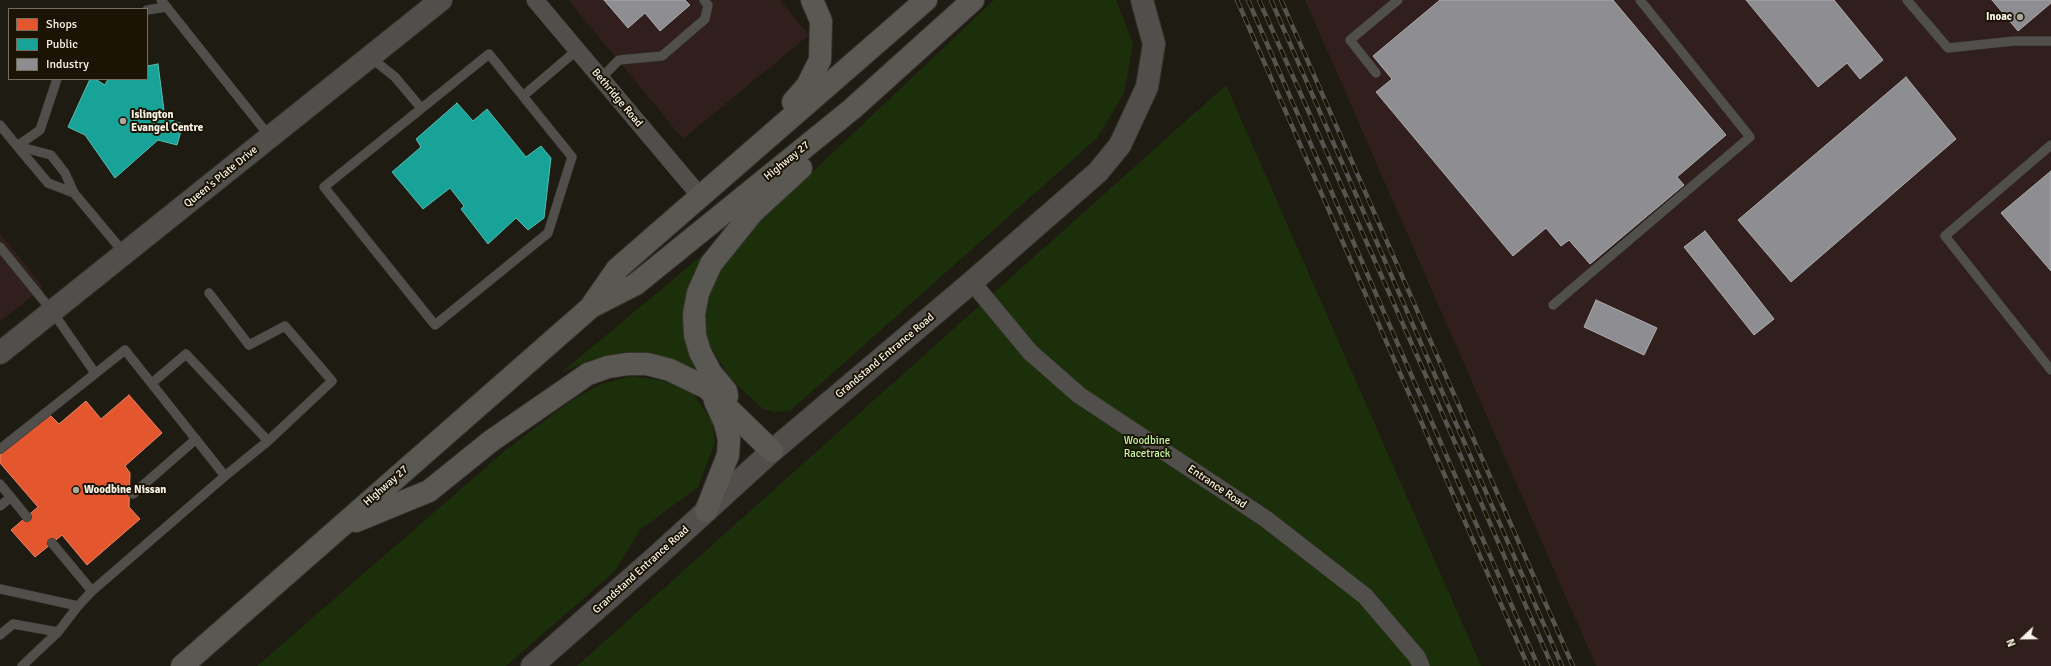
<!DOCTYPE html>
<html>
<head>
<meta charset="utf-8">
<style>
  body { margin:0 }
  #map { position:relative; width:2051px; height:666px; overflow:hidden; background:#1e1b12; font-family:Signika,sans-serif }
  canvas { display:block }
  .legend { position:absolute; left:8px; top:8px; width:140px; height:72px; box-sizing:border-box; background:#1b1404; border:1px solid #746e60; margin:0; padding:5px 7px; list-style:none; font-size:12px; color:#f9f4e9 }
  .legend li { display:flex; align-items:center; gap:8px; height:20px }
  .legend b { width:20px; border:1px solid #746e60 }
  .north { position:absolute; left:2003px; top:618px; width:40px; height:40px; -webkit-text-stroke:3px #1b1404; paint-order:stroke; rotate:248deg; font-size:11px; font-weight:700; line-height:16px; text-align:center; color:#f9f4e9 }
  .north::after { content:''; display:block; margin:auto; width:14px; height:18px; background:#f9f4e9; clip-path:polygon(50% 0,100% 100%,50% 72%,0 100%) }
</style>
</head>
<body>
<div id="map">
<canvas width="2051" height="666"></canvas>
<ul class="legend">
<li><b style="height:11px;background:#e4572e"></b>Shops</li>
<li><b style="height:11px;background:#17a398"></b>Public</li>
<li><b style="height:11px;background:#8d8d92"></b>Industry</li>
</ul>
<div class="north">N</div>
</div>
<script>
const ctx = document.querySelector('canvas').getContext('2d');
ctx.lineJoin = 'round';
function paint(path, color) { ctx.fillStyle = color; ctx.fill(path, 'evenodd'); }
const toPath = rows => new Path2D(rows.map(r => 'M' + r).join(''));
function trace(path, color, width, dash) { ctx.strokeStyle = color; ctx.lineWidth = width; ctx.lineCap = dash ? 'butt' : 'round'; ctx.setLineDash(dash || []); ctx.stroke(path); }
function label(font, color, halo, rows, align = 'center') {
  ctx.font = font + ' Signika,sans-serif'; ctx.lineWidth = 4; ctx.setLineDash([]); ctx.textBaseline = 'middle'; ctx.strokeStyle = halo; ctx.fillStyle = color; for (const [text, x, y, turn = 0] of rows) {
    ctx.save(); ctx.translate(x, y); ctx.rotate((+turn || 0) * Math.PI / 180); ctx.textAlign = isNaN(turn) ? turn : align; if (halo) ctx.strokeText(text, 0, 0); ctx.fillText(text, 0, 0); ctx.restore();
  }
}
paint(toPath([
  [568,0,780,0,809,35,683,139],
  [1305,0,2051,0,2051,666,1596,666],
  [0,233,43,287,0,322]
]), '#301f1c');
paint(toPath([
  [994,0,1116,0,1133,44,1124,93,1097,138,791,410,775,412,763,409,729,377,703,333,709,281,747,234],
  [1226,85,1481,666,577,666],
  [712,247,687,293,683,321,689,353,698,369,661,356,626,352,593,359,562,372],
  [632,376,670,382,695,396,712,422,715,443,698,487,640,530,615,571,506,666,257,666,507,449,571,401,601,384]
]), '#1b300a');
const shops = toPath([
  [129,395,162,433,125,466,130,473,129,507,140,519,87,565,62,535,35,557,11,530,38,507,0,463,0,455,49,414,59,424,86,401,101,419,129,395]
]);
paint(shops, '#e4572e');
trace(shops, '#ea8666', 1);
const public = toPath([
  [158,64,165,118,183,124,177,145,158,140,115,178,85,135,68,127,90,79,95,79,105,85,108,79,147,79,147,66,158,64],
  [457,103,473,121,487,109,526,157,541,146,551,158,544,218,528,230,516,218,488,244,461,209,464,206,450,188,423,209,392,172,421,147,416,139,457,103]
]);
paint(public, '#17a398');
trace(public, '#5bbbb0', 1);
const industry = toPath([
  [604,0,685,0,690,5,660,31,645,13,628,28,604,0],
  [1440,0,1613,0,1726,135,1677,177,1684,185,1590,264,1569,240,1561,246,1546,228,1513,256,1376,92,1392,79,1373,56,1440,0],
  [1746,0,1834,0,1883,60,1860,79,1847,63,1818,87,1746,0],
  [1992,0,2051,0,2051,3,2018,31,1992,0],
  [1906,77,1956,139,1791,282,1738,220,1906,77],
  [2051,171,2051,271,2001,213,2051,171],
  [1705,231,1774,319,1754,335,1684,247,1705,231],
  [1596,300,1657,328,1644,355,1584,327,1596,300]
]);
paint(industry, '#8d8d92');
trace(industry, '#adacac', 1);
const service = toPath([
  [161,0,270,137],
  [1907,0,1948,48,2014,41,2051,41],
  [147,10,167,7],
  [489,54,572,157,548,233,435,325,324,187,489,54],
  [370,57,395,77,421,108],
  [1376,73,1350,40,1398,0],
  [601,78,619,60,662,56,705,19,708,5,704,0],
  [57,79,40,130,17,146,48,183,74,193],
  [523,96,577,50],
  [0,125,17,146,51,155,65,173,74,193,125,254],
  [2051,145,1945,236,2051,370],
  [0,247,52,311,95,373],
  [209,293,249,345,285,326,332,381,268,441,225,476],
  [1553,305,1750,137,1640,0],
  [152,383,186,354,268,441],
  [0,449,125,350,225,476,92,591,78,606,0,589],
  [0,484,27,517],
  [133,494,196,439],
  [0,506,11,497],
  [52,543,92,591],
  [0,635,13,624,58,632],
  [22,666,58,632,78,606]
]);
const minor = toPath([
  [535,0,700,196],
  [972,282,1030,352,1079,395,1266,519,1365,596,1417,657,1421,666]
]);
const tertiary = toPath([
  [0,353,441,0],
  [532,666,658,555,772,451,972,282,1098,172,1120,145,1147,87,1154,44,1142,0]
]);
const primary = toPath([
  [793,102,807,86,820,60,821,21,812,0],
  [592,305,617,269,926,0],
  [727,396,726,391,711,373,700,352,695,335,694,314,698,293,711,264,752,213,801,168],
  [706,511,728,455,729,439,725,423,715,401],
  [356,521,429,491,491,441,588,374,608,367,628,364,647,364,670,370,707,388,772,451],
  [182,666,591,307,636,284,852,109,973,0]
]);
trace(service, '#37342d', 10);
trace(minor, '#37342d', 18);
trace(tertiary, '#37342d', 24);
trace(primary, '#37342d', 24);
trace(service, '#514f4c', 9);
trace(minor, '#514f4c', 17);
trace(tertiary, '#514f4c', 22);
trace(primary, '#5a5853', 22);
const rail = toPath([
  [1237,0,1528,666],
  [1248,0,1538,666],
  [1259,0,1426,376,1552,666],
  [1271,0,1562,666],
  [1281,0,1573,666]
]);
trace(rail, '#57544e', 4.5);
trace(rail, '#1b1404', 3, [9]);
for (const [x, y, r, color] of [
  [2020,17,4,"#aca89e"],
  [123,121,4,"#aca89e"],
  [76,490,4,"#aca89e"]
]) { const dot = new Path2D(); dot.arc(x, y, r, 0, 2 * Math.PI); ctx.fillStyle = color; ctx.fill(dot); trace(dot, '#1b1404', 1.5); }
label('bold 11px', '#f9f4e9', '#1b1404', [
  ["Inoac",2012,17,"right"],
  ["Islington",131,115],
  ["Evangel Centre",131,128],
  ["Woodbine Nissan",84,490]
], 'left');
label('11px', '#f9f4e9', '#1b1404', [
  ["Bethridge Road",617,98,50],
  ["Highway 27",787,161,-39],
  ["Queen's Plate Drive",221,177,-39],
  ["Grandstand Entrance Road",885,356,-40],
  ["Highway 27",386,486,-41],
  ["Entrance Road",1217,487,34],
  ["Grandstand Entrance Road",641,570,-42]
]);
label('11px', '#c2f7a2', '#1b1404', [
  ["Woodbine",1147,441],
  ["Racetrack",1147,454]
]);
</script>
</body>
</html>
